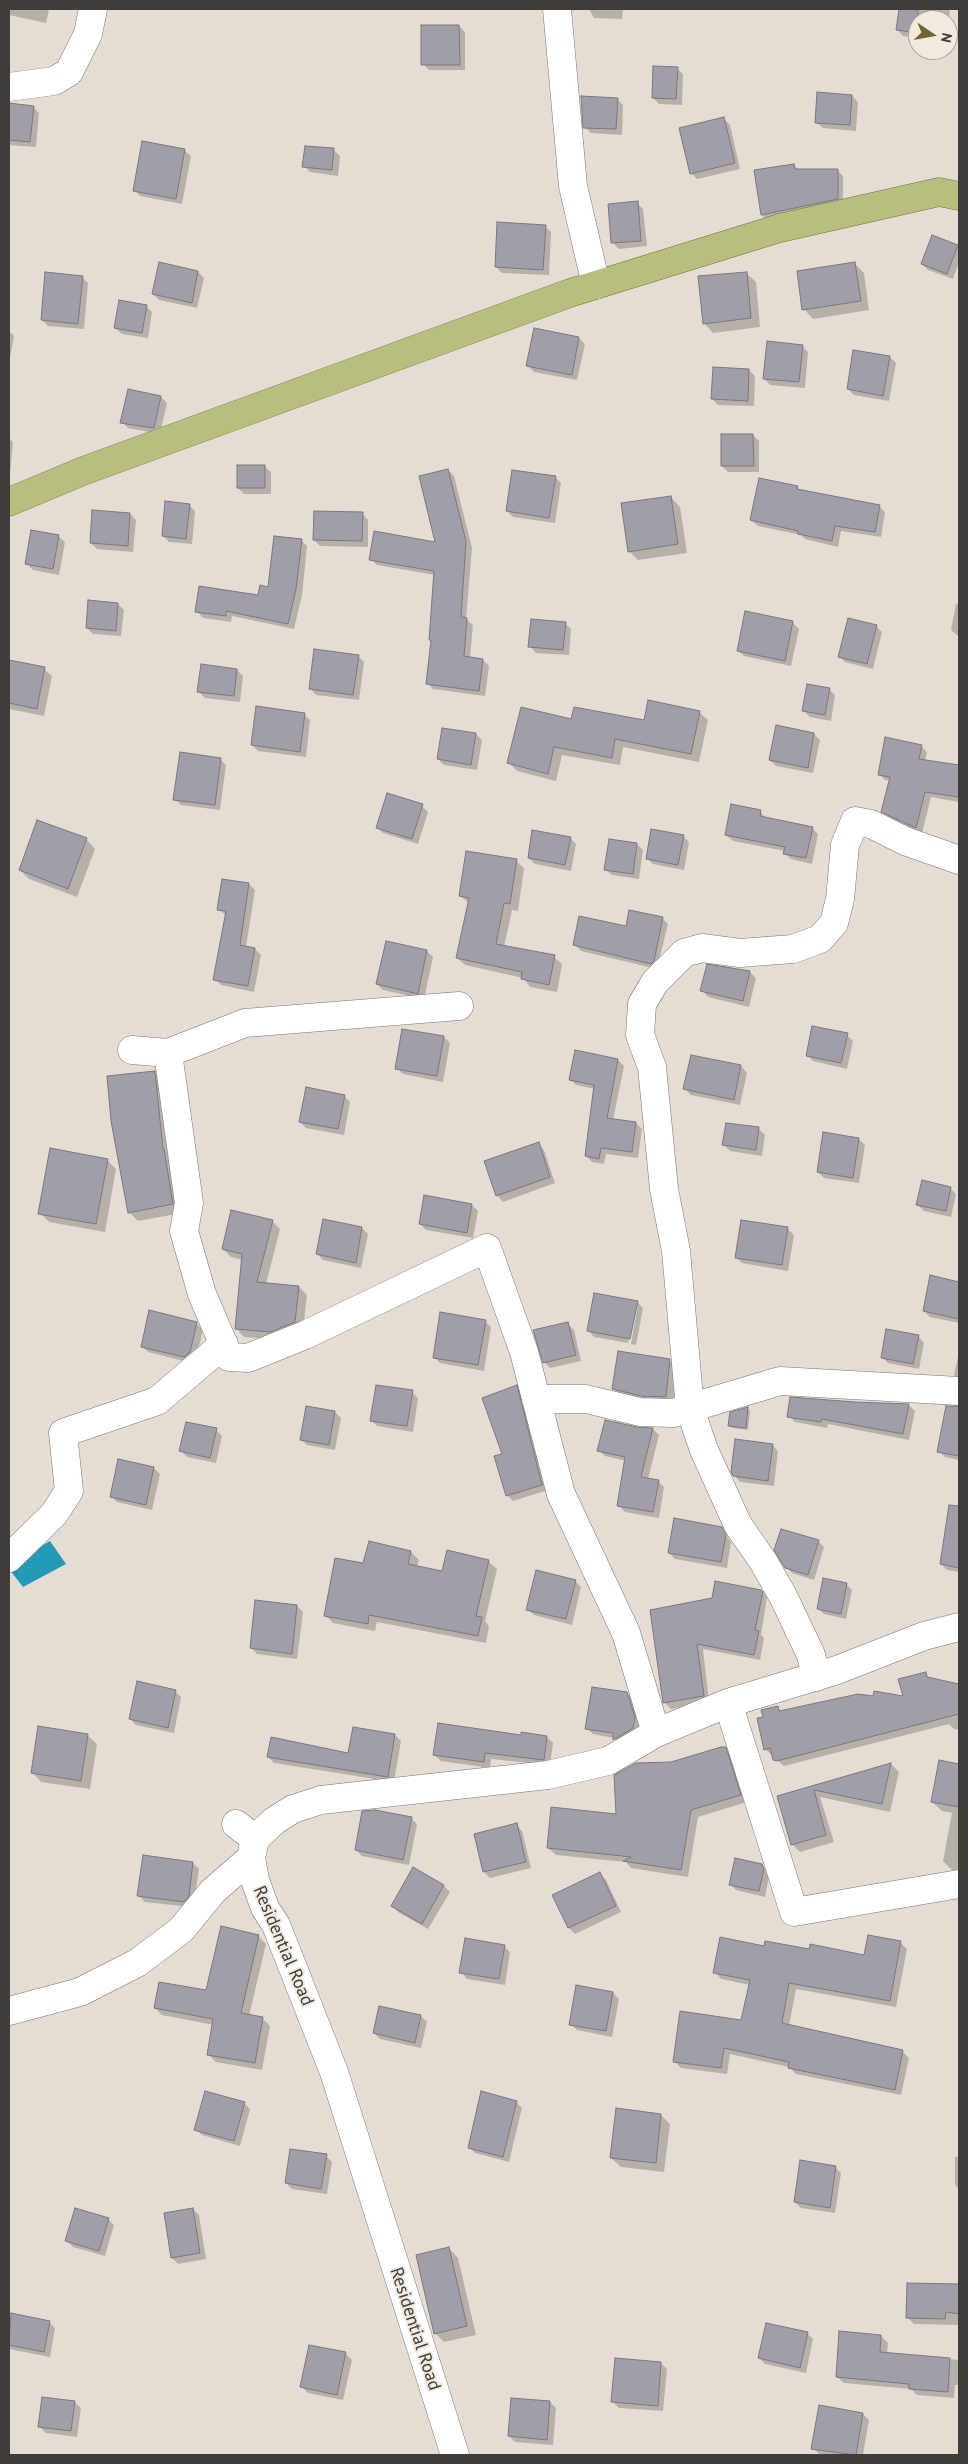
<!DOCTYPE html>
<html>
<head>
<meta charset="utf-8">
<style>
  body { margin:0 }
  #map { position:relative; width:968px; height:2464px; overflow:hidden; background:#e5ddd4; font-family:"PT Sans",sans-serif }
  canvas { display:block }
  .frame { position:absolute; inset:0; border:10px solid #3f3c39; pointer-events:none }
  .north { position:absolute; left:908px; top:10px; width:50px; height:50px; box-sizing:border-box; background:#f2eae1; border:1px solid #aaa49e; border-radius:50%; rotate:102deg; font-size:14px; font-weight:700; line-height:20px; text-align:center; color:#3f3c39 }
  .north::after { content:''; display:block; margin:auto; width:18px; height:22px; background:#736331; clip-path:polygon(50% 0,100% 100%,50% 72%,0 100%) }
</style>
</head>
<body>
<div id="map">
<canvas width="968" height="2464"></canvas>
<div class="frame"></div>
<div class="north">N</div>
</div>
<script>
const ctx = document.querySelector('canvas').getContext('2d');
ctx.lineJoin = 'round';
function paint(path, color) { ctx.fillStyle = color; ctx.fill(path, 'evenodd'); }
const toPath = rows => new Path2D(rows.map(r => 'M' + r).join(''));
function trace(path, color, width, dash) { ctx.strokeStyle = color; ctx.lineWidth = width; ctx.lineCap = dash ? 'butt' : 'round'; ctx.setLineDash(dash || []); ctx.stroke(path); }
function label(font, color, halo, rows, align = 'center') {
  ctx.font = font + ' "PT Sans",sans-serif'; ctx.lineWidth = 4; ctx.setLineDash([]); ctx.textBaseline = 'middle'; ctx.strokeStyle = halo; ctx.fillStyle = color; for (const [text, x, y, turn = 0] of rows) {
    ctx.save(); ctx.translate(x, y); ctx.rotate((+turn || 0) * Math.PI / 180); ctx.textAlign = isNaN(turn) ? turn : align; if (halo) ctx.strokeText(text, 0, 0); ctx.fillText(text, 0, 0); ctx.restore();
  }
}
paint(toPath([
  [50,1541,66,1564,23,1587,9,1569,9,1565]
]), '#259ab6');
paint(toPath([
  [9,9,49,9,46,23,9,15],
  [589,9,623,9,622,19,594,18],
  [900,9,948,9,950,11,948,24,948,20,918,20,918,38,903,36,897,29],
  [459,26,465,32,465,70,429,70,423,64],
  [677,68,683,74,682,105,659,104,653,98],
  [852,96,858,102,856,131,823,128,816,122],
  [617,99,623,105,622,135,591,133,585,127],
  [9,105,33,107,39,113,36,147,9,145],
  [724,119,730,125,740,169,697,179,691,173],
  [184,150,191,156,182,204,140,196,134,190],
  [334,150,340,156,338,176,310,172,304,166],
  [794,165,799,170,837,170,843,176,843,205,768,221,762,215],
  [637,203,643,209,647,246,619,249,613,243],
  [545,226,551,232,549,275,502,273,496,267],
  [957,246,959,248,959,262,953,279,928,270,922,264],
  [854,263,864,273,869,310,813,319,804,309],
  [198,272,204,278,197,308,159,300,153,294],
  [746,273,756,282,760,327,713,333,704,323],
  [82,277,88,283,84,329,48,326,42,320],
  [146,306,152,312,148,338,122,334,115,328],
  [9,331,14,336,9,363],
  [579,338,585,344,577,380,534,372,528,366],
  [802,346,808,352,805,388,770,385,764,378],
  [890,357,896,363,889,401,854,395,848,389],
  [749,370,755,376,754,406,718,405,712,399],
  [161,397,167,403,160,434,128,428,122,422],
  [753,435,759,441,759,472,728,472,722,466],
  [9,438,13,442,9,486],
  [264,466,271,472,271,494,244,494,238,488],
  [448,470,454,476,472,548,466,619,473,625,470,658,483,660,489,666,485,696,433,689,427,683,432,641,430,639,435,575,377,565,371,559,436,543],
  [555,477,561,483,555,523,513,517,507,511],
  [797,487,801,491,879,506,885,512,881,537,841,531,838,547,805,539,801,535,758,526,751,520],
  [671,497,680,507,687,553,638,560,629,551],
  [189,505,195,511,192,544,169,542,163,536],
  [362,513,368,520,368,547,320,546,314,540],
  [130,514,136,520,133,552,97,549,91,543],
  [58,536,65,542,59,575,33,570,27,564],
  [301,540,307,546,302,595,294,629,232,616,231,622,203,618,197,611,259,597,269,589],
  [118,604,124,610,121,636,93,634,87,628],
  [956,604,959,604,959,637,951,630],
  [792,622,799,629,791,666,744,656,738,650],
  [565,623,571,629,569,655,536,653,530,646],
  [876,626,882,632,873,669,845,662,839,656],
  [358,656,364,662,359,700,316,695,310,688],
  [9,661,44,669,52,676,44,716,9,709],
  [237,670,243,676,240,702,205,698,199,692],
  [829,689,835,695,831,721,810,717,804,711],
  [699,712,708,720,699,762,623,747,620,765,562,755,556,781,517,771,509,763,572,721,645,721],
  [304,714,310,720,306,757,258,751,252,745],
  [443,729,476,734,482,740,477,770,444,765,438,759],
  [814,734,820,740,813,773,776,766,770,760],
  [921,746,927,752,925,761,959,767,959,802,931,797,922,833,889,818,883,811,891,781,885,780,879,774],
  [220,759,226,765,220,810,181,805,175,799],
  [422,806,428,812,418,844,383,833,377,827],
  [760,811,766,819,812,828,818,834,812,864,791,859,785,853,785,851,733,841,726,835],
  [683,836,689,842,684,870,653,864,647,858],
  [570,838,576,844,571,871,535,864,529,858],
  [86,839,95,849,77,897,29,879,20,870],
  [637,844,643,850,639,879,612,875,605,869],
  [516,861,524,868,518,911,512,910,504,947,554,957,562,964,557,992,530,987,523,978,465,965,457,958,469,904,461,896],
  [249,884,255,890,246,947,255,949,261,955,254,992,221,985,215,979,227,916,219,910],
  [662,918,668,924,657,969,581,951,575,945,627,927],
  [427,951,433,957,424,999,383,990,377,984],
  [708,966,750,972,756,978,749,1007,708,997,702,990],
  [403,1030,444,1037,450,1043,443,1082,403,1074,397,1068],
  [847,1035,853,1041,847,1069,813,1061,807,1055],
  [576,1052,618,1060,624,1066,613,1120,636,1123,642,1129,638,1158,606,1154,604,1164,592,1162,586,1156,595,1089,576,1085,570,1079],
  [692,1056,741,1066,747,1073,740,1105,691,1095,685,1089],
  [154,1073,164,1082,182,1213,138,1221,129,1212],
  [344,1096,350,1102,344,1135,306,1128,300,1122],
  [759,1129,765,1135,762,1156,730,1151,724,1145],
  [859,1139,865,1145,859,1183,824,1178,818,1172],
  [538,1144,544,1150,555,1183,503,1202,497,1195],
  [107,1160,116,1169,105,1232,49,1222,40,1213],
  [950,1188,956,1194,951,1217,924,1211,918,1205],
  [472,1205,478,1211,473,1238,426,1230,420,1224],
  [272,1221,280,1229,266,1284,299,1287,307,1295,303,1330,279,1340,244,1337,236,1328,243,1260,231,1257,223,1249],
  [362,1228,368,1234,361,1268,323,1260,317,1254],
  [788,1229,794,1235,788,1271,742,1263,736,1257],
  [931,1277,959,1283,959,1323,930,1317,924,1311],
  [637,1302,643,1308,636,1345,631,1344,638,1305,635,1305,628,1343,594,1337,588,1330],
  [150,1312,197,1324,203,1330,196,1358,191,1363,148,1352,142,1346],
  [485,1321,491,1327,484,1371,440,1363,434,1357],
  [568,1324,574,1330,581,1361,550,1368,544,1362],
  [918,1336,924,1343,919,1369,888,1363,882,1357],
  [959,1352,959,1380,954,1375],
  [669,1360,679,1369,675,1406,623,1398,614,1389],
  [516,1387,522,1393,548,1490,513,1501,507,1495,504,1455],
  [412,1392,418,1398,413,1432,377,1426,371,1420],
  [909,1405,915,1411,909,1440,828,1424,827,1428,795,1422,789,1416],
  [748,1408,750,1411,748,1430,732,1428,730,1425],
  [335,1412,341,1418,335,1450,307,1445,301,1439],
  [946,1415,959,1418,959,1460,945,1457,939,1451],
  [636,1428,653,1429,659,1435,648,1479,658,1481,664,1487,659,1518,625,1512,619,1506,626,1461,605,1456,599,1450],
  [216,1430,222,1436,216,1463,187,1457,181,1451],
  [772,1445,778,1451,774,1486,740,1482,734,1475],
  [154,1468,160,1474,152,1510,117,1502,111,1496],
  [721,1528,731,1542,727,1568,675,1559,669,1553],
  [946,1529,959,1531,959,1572,947,1570,941,1564],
  [818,1541,824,1547,814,1580,792,1573,786,1567],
  [411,1552,419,1560,417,1567,443,1573,488,1561,497,1569,485,1621,489,1626,486,1643,377,1622,375,1631,333,1623,325,1615,364,1565],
  [575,1581,581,1587,572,1625,534,1615,528,1609],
  [846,1584,852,1590,846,1619,824,1614,818,1608],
  [761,1591,767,1597,761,1635,764,1638,760,1660,703,1649,709,1702,671,1709,665,1703,651,1611],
  [297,1606,303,1612,297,1659,257,1654,251,1648],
  [925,1673,931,1679,959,1685,959,1730,954,1729,949,1724,784,1766,765,1749,764,1718,778,1708,781,1711,874,1698,905,1697],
  [175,1691,181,1697,174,1733,136,1725,130,1719],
  [627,1693,633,1700,641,1724,639,1734,620,1745,614,1738,593,1734,587,1728],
  [87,1735,97,1744,90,1789,41,1782,32,1772],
  [395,1735,401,1741,394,1782,274,1763,268,1757,349,1754],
  [522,1736,547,1737,553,1743,550,1765,491,1759,490,1768,441,1761,434,1755],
  [725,1749,732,1756,747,1802,698,1817,688,1877,631,1868,626,1862,556,1855,548,1848,617,1815,671,1763],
  [940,1762,959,1766,959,1872,952,1870,943,1861,952,1813,942,1811,932,1802],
  [891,1764,899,1772,890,1812,820,1797,834,1842,800,1852,792,1844,778,1797],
  [411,1818,417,1824,409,1865,362,1856,356,1850],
  [516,1825,522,1831,531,1868,490,1878,484,1872],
  [193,1863,199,1869,194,1902,190,1907,145,1902,139,1896],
  [762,1865,769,1876,765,1897,736,1890,730,1884],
  [413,1869,444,1886,450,1892,428,1929,398,1912,392,1906],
  [600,1874,606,1880,621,1912,575,1934,569,1928,554,1896],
  [258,1936,266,1944,249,2016,262,2018,270,2026,262,2070,216,2062,209,2055,214,2025,162,2015,155,2008,207,1992],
  [900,1942,907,1949,896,2007,796,1989,789,2026,902,2051,909,2058,901,2095,796,2074,789,2067,730,2054,727,2074,681,2068,674,2061,742,2021,750,1985,721,1979,715,1972,765,1947,865,1956],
  [504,1946,510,1952,505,1985,467,1979,461,1972],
  [613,1993,619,1999,612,2037,577,2030,570,2024],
  [421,2016,427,2022,421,2048,380,2039,374,2033],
  [516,2102,522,2108,509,2162,475,2153,469,2147],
  [244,2103,250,2109,240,2146,202,2135,196,2129],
  [661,2115,670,2124,664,2172,621,2167,611,2158],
  [326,2156,332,2162,327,2194,292,2189,286,2183],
  [955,2157,959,2157,959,2239,959,2189,955,2185],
  [835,2167,841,2173,835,2213,801,2208,795,2202],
  [193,2209,199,2215,206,2259,178,2264,172,2258],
  [108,2219,114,2225,105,2256,73,2247,67,2241],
  [449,2248,458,2258,476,2335,444,2342,435,2333],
  [909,2284,959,2285,959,2325,914,2324,908,2318],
  [12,2315,49,2322,55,2328,50,2357,9,2349,9,2326],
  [807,2333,813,2339,806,2373,765,2364,759,2358],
  [881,2336,888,2343,887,2354,959,2360,959,2385,955,2385,954,2398,917,2395,911,2389,844,2383,837,2377],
  [346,2354,352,2360,343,2400,308,2393,302,2387],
  [661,2363,667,2369,663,2411,619,2408,613,2402],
  [74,2402,81,2408,77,2437,46,2433,40,2427],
  [550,2402,556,2408,553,2445,515,2442,509,2436],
  [863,2414,869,2420,863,2455,824,2455,819,2454,813,2448]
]), '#0003');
const building = toPath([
  [899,9,918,9,918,33,896,30,899,9],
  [421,25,459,25,460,65,421,65,421,25],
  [653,66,678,67,676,99,652,98,653,66],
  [817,92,852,95,850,125,815,123,817,92],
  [581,96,618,98,616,129,583,128,581,96],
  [9,103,34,106,30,142,9,140,9,103],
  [724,117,735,163,690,174,679,128,724,117],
  [142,141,185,149,176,199,133,191,142,141],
  [305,146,334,148,332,170,302,167,305,146],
  [794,164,795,169,838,169,838,199,761,215,754,170,794,164],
  [638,201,641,241,611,243,608,204,638,201],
  [497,222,546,225,543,270,495,267,497,222],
  [932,235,958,245,947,274,921,264,932,235],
  [159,262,198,271,192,303,152,294,159,262],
  [855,262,861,301,802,310,797,271,855,262],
  [45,272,83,276,78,324,41,320,45,272],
  [747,272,751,318,703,324,698,276,747,272],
  [119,300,147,305,142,333,114,328,119,300],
  [534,328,579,337,572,375,526,366,534,328],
  [767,341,803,345,799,382,763,379,767,341],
  [853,350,890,356,883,396,847,389,853,350],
  [713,367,749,369,748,401,711,399,713,367],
  [128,389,161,396,154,428,120,423,128,389],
  [721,434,753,434,754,466,721,466,721,434],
  [237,465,265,465,265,488,237,488,237,465],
  [448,469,466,541,461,617,467,618,464,656,483,659,479,691,426,684,431,640,429,640,434,571,369,560,374,531,435,542,419,476,448,469],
  [512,470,556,476,549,518,506,511,512,470],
  [759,478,798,486,797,489,880,505,875,532,835,526,832,541,798,534,798,531,750,520,759,478],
  [671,496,678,544,628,552,621,503,671,496],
  [165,501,190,504,186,539,162,536,165,501],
  [92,510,130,513,128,546,90,543,92,510],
  [314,511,363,512,362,541,313,540,314,511],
  [31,530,59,535,53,569,25,564,31,530],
  [274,536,302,539,296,589,288,624,226,611,226,616,195,612,199,586,258,595,260,585,268,587,274,536],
  [88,600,118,603,116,631,86,628,88,600],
  [745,611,793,621,785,661,737,651,745,611],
  [848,618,877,625,867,664,838,657,848,618],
  [531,619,566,622,563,650,528,647,531,619],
  [314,649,359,655,353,695,309,689,314,649],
  [9,660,45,667,37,709,9,703,9,660],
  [201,664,237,669,234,696,197,692,201,664],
  [807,684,830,688,825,715,802,711,807,684],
  [648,700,700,711,691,754,615,739,612,758,554,747,548,774,507,763,521,707,571,719,574,707,644,720,648,700],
  [256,706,305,713,300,752,251,745,256,706],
  [776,725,814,733,808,768,769,760,776,725],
  [442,728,476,733,471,765,437,759,442,728],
  [885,737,922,745,919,759,959,765,959,797,925,792,916,828,881,812,890,777,878,775,885,737],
  [180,752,221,758,215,805,173,800,180,752],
  [387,793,423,804,412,839,376,828,387,793],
  [731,804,761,810,760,816,813,827,806,858,783,854,785,847,725,835,731,804],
  [37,820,87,838,68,889,19,870,37,820],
  [651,829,684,835,678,865,646,859,651,829],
  [532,830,571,837,565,865,528,858,532,830],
  [609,839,637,843,633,874,604,870,609,839],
  [466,851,517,859,510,904,504,903,496,944,555,955,549,985,521,979,522,972,456,958,469,898,459,896,466,851],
  [222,879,249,883,240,945,255,948,248,986,213,980,226,911,217,910,222,879],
  [629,910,663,917,654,961,651,964,573,945,579,916,626,926,629,910],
  [386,941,427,950,418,994,376,984,386,941],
  [707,964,750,971,743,1001,700,991,707,964],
  [812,1026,848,1033,841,1063,806,1056,812,1026],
  [402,1029,444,1036,437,1076,395,1069,402,1029],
  [575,1050,618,1059,607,1118,636,1122,632,1152,601,1148,599,1159,585,1156,594,1085,569,1080,575,1050],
  [691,1055,741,1065,734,1100,683,1089,691,1055],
  [155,1071,163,1149,164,1149,173,1204,128,1213,111,1121,107,1076,155,1071],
  [306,1087,345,1095,338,1129,299,1122,306,1087],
  [726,1123,759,1127,756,1150,722,1145,726,1123],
  [823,1132,859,1138,853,1178,817,1172,823,1132],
  [539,1142,550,1177,496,1196,484,1161,539,1142],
  [50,1148,108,1159,96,1224,38,1214,50,1148],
  [922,1180,951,1187,946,1211,916,1205,922,1180],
  [424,1195,472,1204,467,1233,419,1224,424,1195],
  [231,1210,273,1220,257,1282,299,1286,295,1322,270,1332,235,1329,242,1254,222,1249,231,1210],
  [323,1219,362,1227,356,1263,316,1254,323,1219],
  [741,1220,788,1227,782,1265,735,1258,741,1220],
  [930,1275,959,1282,959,1319,923,1311,930,1275],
  [594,1293,638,1301,630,1339,587,1331,594,1293],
  [149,1310,197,1322,190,1352,184,1357,141,1347,149,1310],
  [440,1312,486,1320,478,1365,433,1358,440,1312],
  [568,1322,576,1355,543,1363,533,1330,568,1322],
  [886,1329,919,1335,913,1364,881,1358,886,1329],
  [618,1351,670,1359,666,1397,642,1396,612,1389,618,1351],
  [376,1385,413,1390,407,1426,370,1421,376,1385],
  [517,1385,542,1485,506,1496,494,1456,502,1454,482,1398,517,1385],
  [790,1397,855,1402,909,1404,903,1434,822,1419,821,1422,787,1417,790,1397],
  [306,1406,335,1411,329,1445,300,1440,306,1406],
  [946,1406,959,1406,959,1456,937,1452,946,1406],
  [748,1407,746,1428,728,1426,730,1412,748,1407],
  [605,1420,637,1427,653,1428,641,1477,659,1480,653,1512,617,1506,625,1457,597,1451,605,1420],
  [186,1422,217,1428,210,1458,179,1451,186,1422],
  [735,1439,773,1444,768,1481,733,1476,731,1472,735,1439],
  [118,1459,154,1467,146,1505,110,1497,118,1459],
  [949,1505,959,1506,959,1568,940,1564,949,1505],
  [674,1518,722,1527,726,1535,721,1562,668,1553,674,1518],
  [781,1529,819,1540,808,1575,785,1568,774,1550,781,1529],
  [369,1541,411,1551,408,1564,442,1571,447,1550,489,1560,476,1616,482,1617,478,1636,369,1615,368,1624,324,1616,335,1558,363,1563,369,1541],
  [536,1570,576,1580,566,1619,526,1610,536,1570],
  [823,1578,847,1583,841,1614,817,1609,823,1578],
  [715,1581,761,1590,763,1592,755,1630,759,1631,754,1655,697,1644,704,1696,663,1703,650,1610,712,1598,715,1581],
  [255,1600,297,1605,292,1654,250,1648,255,1600],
  [926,1672,927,1677,959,1684,959,1714,777,1761,773,1760,770,1748,764,1750,757,1718,763,1717,761,1710,778,1706,779,1711,858,1694,873,1696,874,1691,903,1696,898,1679,926,1672],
  [137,1681,176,1690,168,1728,129,1719,137,1681],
  [592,1687,627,1692,635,1717,633,1728,613,1740,613,1733,585,1729,592,1687],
  [438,1723,521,1735,521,1732,547,1736,544,1760,485,1753,484,1762,433,1755,438,1723],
  [38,1726,88,1734,81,1781,31,1773,38,1726],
  [353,1727,395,1734,388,1777,267,1757,271,1737,348,1753,353,1727],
  [721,1747,726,1747,741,1795,691,1810,681,1870,623,1861,631,1857,547,1848,551,1807,616,1814,614,1775,636,1763,671,1762,721,1747],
  [939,1760,959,1764,959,1807,931,1802,939,1760],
  [891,1763,882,1804,814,1790,826,1835,791,1845,777,1796,891,1763],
  [375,1810,412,1817,403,1860,355,1850,362,1811,375,1810],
  [517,1823,526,1862,483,1872,474,1834,517,1823],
  [143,1855,193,1862,189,1896,184,1902,137,1896,143,1855],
  [735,1858,762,1864,764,1869,759,1891,729,1885,735,1858],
  [413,1867,444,1885,422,1924,391,1906,413,1867],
  [600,1872,616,1906,568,1928,552,1895,600,1872],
  [221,1926,259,1935,241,2013,263,2017,255,2063,207,2055,213,2019,154,2008,159,1982,206,1990,221,1926],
  [868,1935,901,1941,890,2001,789,1983,782,2023,903,2050,895,2090,788,2068,789,2062,724,2048,721,2068,673,2062,680,2011,741,2020,750,1980,713,1973,720,1937,764,1946,765,1941,809,1949,810,1944,864,1955,868,1935],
  [465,1938,505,1945,499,1979,459,1973,465,1938],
  [576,1985,613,1992,606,2031,569,2025,576,1985],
  [379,2006,421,2015,415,2043,373,2033,379,2006],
  [205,2091,245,2102,234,2141,194,2130,205,2091],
  [481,2091,517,2101,503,2157,468,2148,481,2091],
  [616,2108,661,2114,656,2163,610,2158,616,2108],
  [290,2149,327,2154,321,2189,285,2183,290,2149],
  [800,2160,836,2166,830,2208,794,2202,800,2160],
  [75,2208,109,2218,99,2251,65,2241,75,2208],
  [193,2208,200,2253,171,2258,164,2213,193,2208],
  [449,2247,467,2326,434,2334,416,2255,449,2247],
  [907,2283,959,2284,959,2314,946,2312,945,2319,906,2318,907,2283],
  [11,2313,50,2321,44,2352,9,2345,11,2313],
  [766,2323,808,2332,800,2368,758,2358,766,2323],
  [839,2331,881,2335,880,2352,950,2358,948,2392,909,2389,909,2384,836,2377,839,2331],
  [309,2345,346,2352,337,2395,300,2387,309,2345],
  [615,2358,661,2362,658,2406,611,2402,615,2358],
  [42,2397,75,2401,71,2431,38,2427,42,2397],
  [511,2398,550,2401,547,2440,508,2436,511,2398],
  [819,2405,863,2413,856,2455,811,2449,819,2405]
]);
paint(building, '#a29ea8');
trace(building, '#7a7680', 1);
const minor = toPath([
  [557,9,573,186,596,285],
  [9,87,54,81,69,72,88,34,93,9],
  [459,1006,245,1023,168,1053,189,1203,184,1231,202,1294,229,1357,248,1358,305,1335,487,1248,524,1352,561,1494,626,1633,656,1733],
  [132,1050,168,1053],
  [536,1399,586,1399,640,1412,673,1413,780,1381,959,1391],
  [9,1558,54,1514,69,1491,63,1433,157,1401,224,1344],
  [816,1677,811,1655,784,1598,763,1561,738,1525,704,1450,690,1409,676,1251,664,1189,652,1067,640,1035,642,1004,655,982,684,953,702,948,740,953,793,949,820,939,834,923,840,899,845,845,855,821,871,824,905,841,959,860],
  [728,1703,794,1912,959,1884],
  [236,1824,255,1839],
  [9,2011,80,1992,137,1963,181,1930,213,1891,251,1858],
  [455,2455,334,2072,276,1925,265,1908,255,1880,251,1858,255,1839,274,1821,293,1809,321,1800,548,1775,608,1761,656,1733,728,1703,837,1670,924,1636,959,1627]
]);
const major = toPath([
  [9,502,83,471,570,293,780,228,939,192,959,196]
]);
trace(minor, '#7b746c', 29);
trace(major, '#707330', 29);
trace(minor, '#fff', 28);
trace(major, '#b9bd80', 28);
label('18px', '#3f3c39', '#f2eae1', [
  ["Residential Road",283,1946,67],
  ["Residential Road",415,2329,72]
]);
</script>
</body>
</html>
